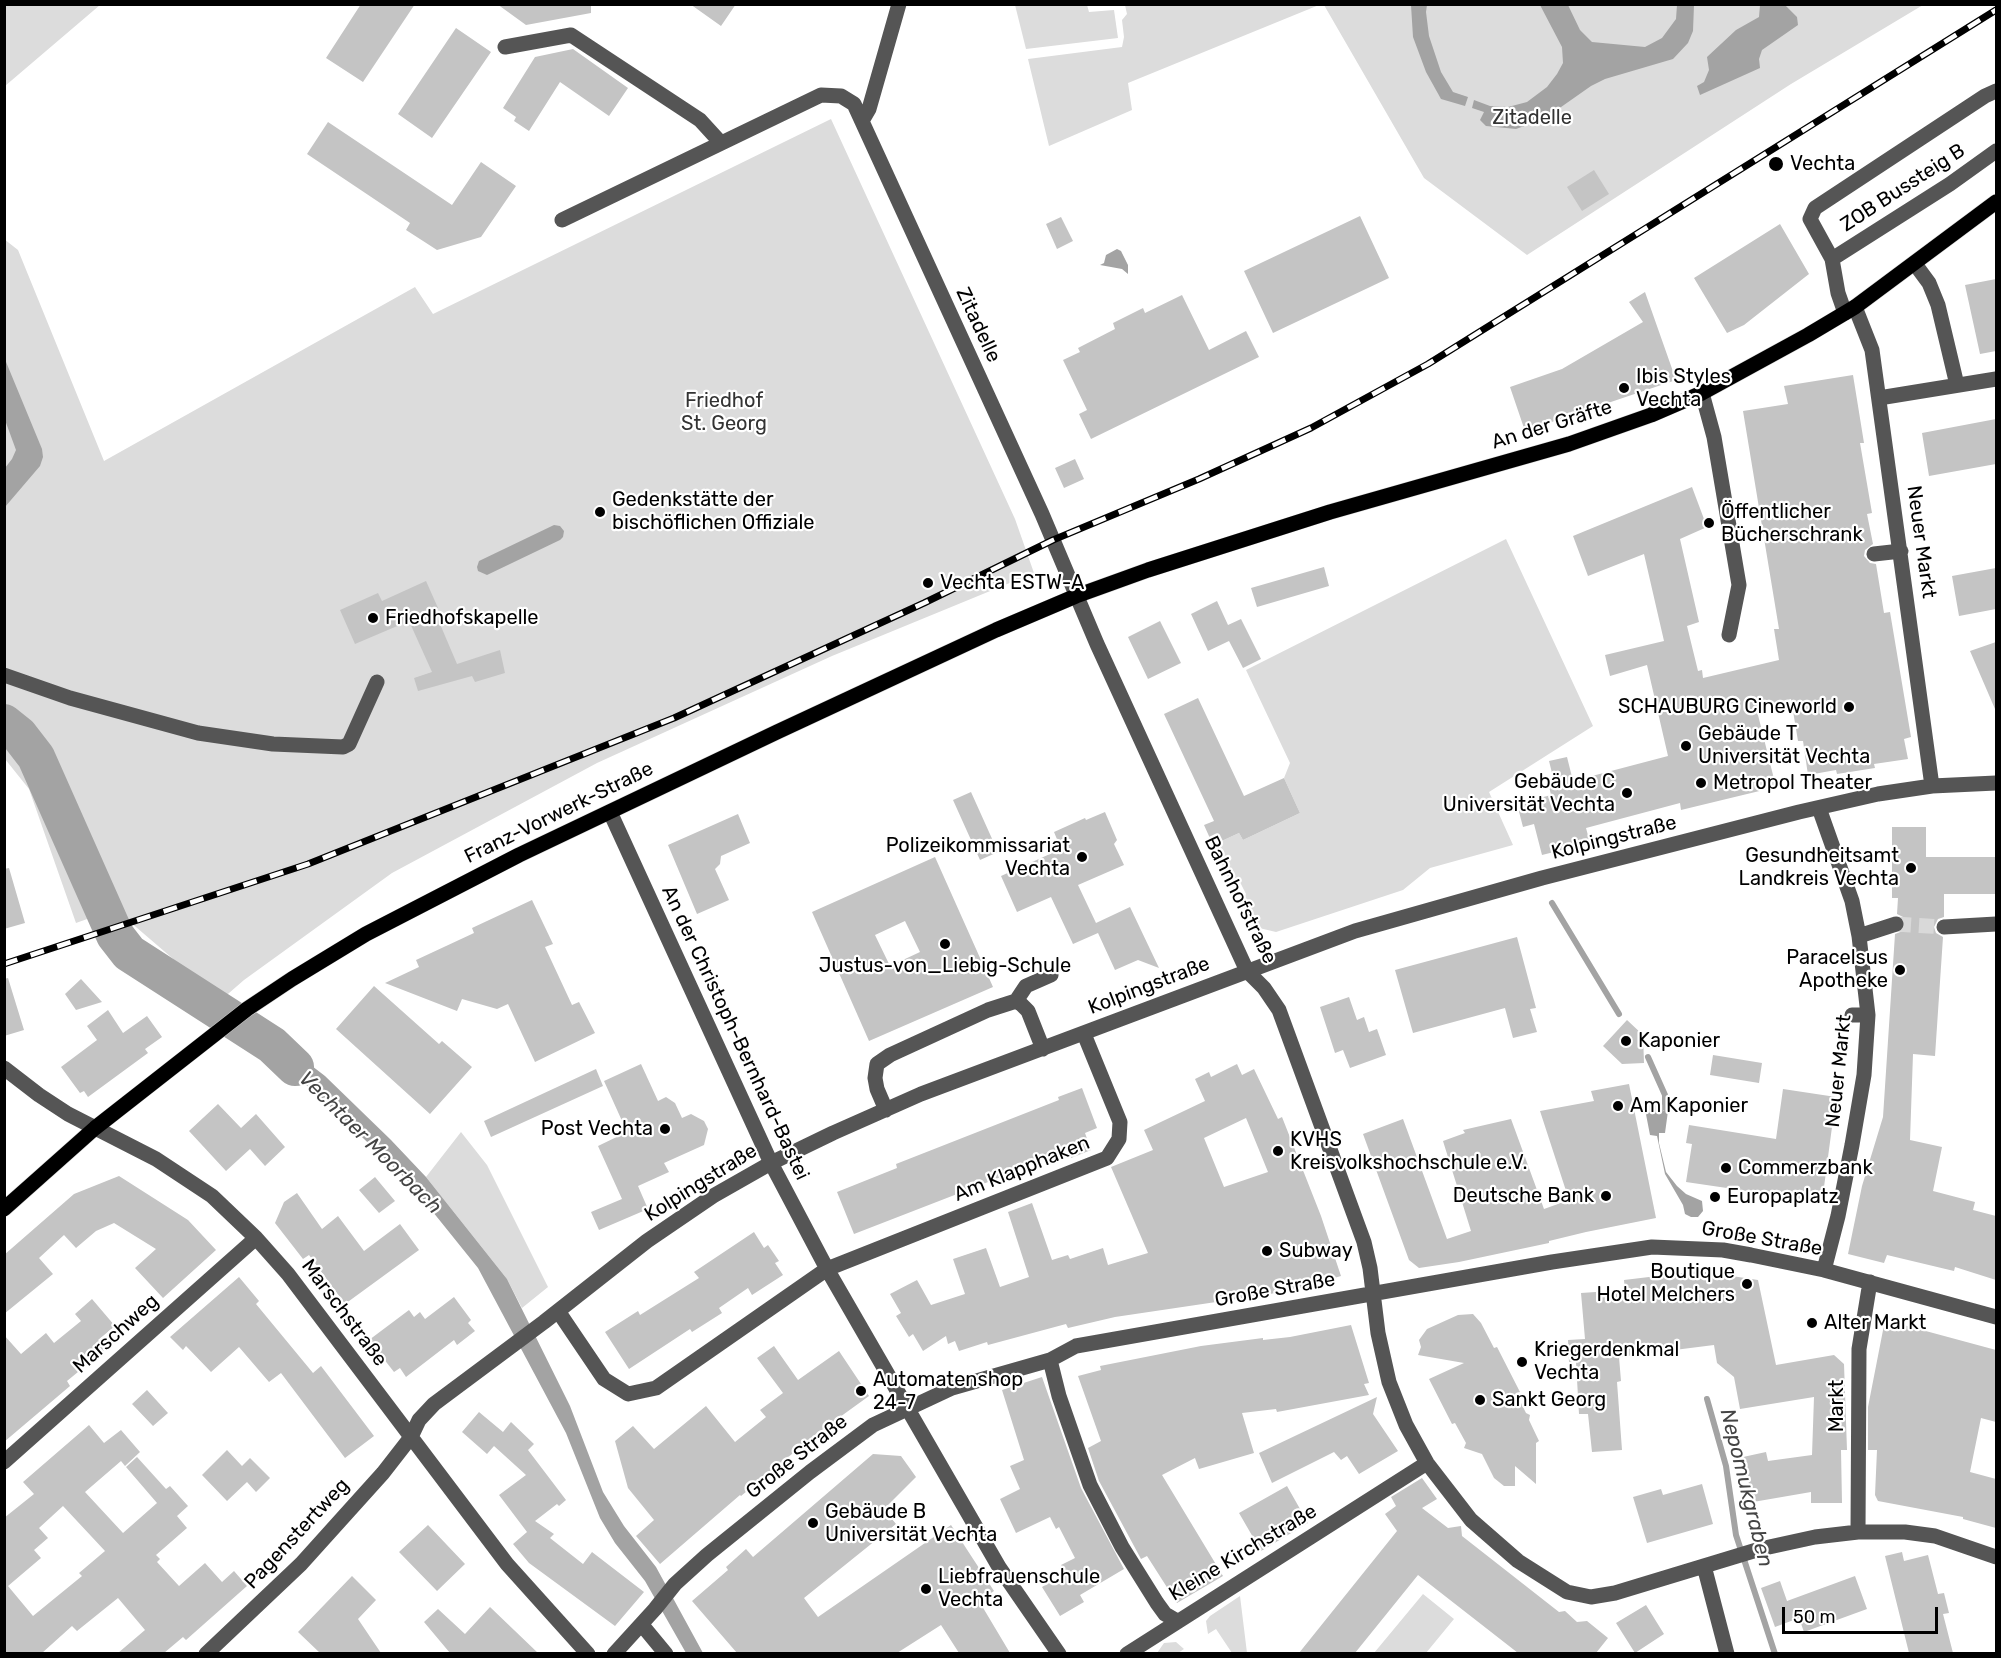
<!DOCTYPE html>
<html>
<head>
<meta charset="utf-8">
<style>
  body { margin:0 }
  #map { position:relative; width:2001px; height:1658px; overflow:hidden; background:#fff; font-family:Rubik,sans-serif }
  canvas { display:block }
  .frame { position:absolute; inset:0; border:6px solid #000; pointer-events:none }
  .scale { position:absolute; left:1782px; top:1607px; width:156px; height:27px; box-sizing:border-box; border:3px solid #000; border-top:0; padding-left:8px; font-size:18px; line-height:21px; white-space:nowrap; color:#000; -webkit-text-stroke:4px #fff; paint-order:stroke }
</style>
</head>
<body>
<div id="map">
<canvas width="2001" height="1658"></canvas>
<div class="frame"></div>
<div class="scale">50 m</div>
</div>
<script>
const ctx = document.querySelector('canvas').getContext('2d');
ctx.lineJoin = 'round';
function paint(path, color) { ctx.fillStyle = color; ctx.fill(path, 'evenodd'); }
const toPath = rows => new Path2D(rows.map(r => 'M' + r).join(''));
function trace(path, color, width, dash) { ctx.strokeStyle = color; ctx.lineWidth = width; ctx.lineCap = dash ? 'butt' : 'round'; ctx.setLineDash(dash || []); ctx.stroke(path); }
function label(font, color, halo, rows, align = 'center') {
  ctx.font = font + ' Rubik,sans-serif'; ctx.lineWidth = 4.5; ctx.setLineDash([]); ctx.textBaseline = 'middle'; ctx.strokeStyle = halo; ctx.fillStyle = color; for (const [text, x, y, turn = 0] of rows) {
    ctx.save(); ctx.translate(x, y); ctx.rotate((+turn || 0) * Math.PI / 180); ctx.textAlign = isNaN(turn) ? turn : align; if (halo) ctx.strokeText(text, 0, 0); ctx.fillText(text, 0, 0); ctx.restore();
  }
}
paint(toPath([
  [5,5,100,5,5,86],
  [1015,5,1087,5,1089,12,1114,10,1118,38,1026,49],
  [1125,5,1319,5,1128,83,1132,110,1049,146,1028,59,1122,47,1124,37,1122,20,1127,14],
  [1324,5,1923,5,1791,84,1527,255,1424,178],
  [831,119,1015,519,1034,573,832,656,597,763,392,873,244,980,221,1000,115,909,76,923,29,789,5,759,4,239,18,250,104,461,415,287,433,314],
  [1506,539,1593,726,1489,792,1513,845,1430,868,1403,890,1276,932,1255,927,1240,902,1246,894,1240,882,1230,882,1213,845,1239,833,1243,840,1300,813,1284,778,1290,763,1246,670],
  [461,1132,487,1165,548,1287,522,1308,507,1279,426,1177],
  [1423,1594,1454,1619,1426,1653,1374,1653],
  [1240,1596,1247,1653,1232,1653,1216,1629,1208,1634,1206,1621,1210,1616],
  [1176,1642,1184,1649,1178,1653,1157,1653,1164,1643]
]), '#dcdcdc');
paint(toPath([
  [1411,5,1427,5,1426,12,1429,36,1441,72,1453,92,1468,97,1465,106,1441,99,1426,72,1413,37],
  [1540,5,1568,5,1580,30,1592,42,1645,47,1662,38,1676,19,1677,5,1694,5,1693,31,1688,43,1673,59,1605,79,1591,86,1544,119,1516,129,1486,126,1480,120,1484,112,1472,108,1474,100,1490,106,1508,107,1527,102,1547,87,1557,74,1563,63,1562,47],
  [1760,5,1785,5,1797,17,1798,25,1762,50,1759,59,1760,68,1700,95,1697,86,1704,82,1709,70,1707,57,1736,30,1759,17],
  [1117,249,1121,251,1128,265,1128,274,1122,269,1100,265,1104,263,1106,255],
  [4,357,42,449,43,457,40,466,5,507,5,468,12,459,16,450,5,420],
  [554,525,560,526,564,531,563,537,560,540,487,575,478,571,477,567,479,561],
  [265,1030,325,1076,391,1140,426,1177,507,1279,570,1406,603,1492,624,1526,656,1567,703,1653,686,1653,645,1581,615,1543,600,1518,566,1433,478,1268,408,1181,318,1095,251,1039],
  [1644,1104,1663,1106,1663,1111,1668,1111,1665,1133,1659,1133,1659,1143,1666,1172,1677,1186,1686,1194,1702,1201,1703,1211,1698,1217,1691,1217,1685,1214,1683,1205,1665,1174,1657,1136,1650,1135]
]), '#a3a3a3');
trace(toPath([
  [1552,903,1619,1014],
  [1648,1057,1665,1095,1665,1108],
  [1707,1399,1726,1466,1736,1535,1775,1654]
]), '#a3a3a3', 6);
trace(toPath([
  [4,723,19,735,36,757,115,935,129,953,272,1045,295,1067]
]), '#a3a3a3', 38);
paint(toPath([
  [361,4,415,4,363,82,326,58],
  [497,4,591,4,591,13,526,25],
  [690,4,736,4,721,26],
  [456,28,491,52,432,138,398,114],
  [573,49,628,88,609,116,560,82,529,131,514,121,516,117,503,108,535,57],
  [328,122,452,205,481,162,516,186,481,237,437,250,406,230,410,223,307,154],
  [1594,170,1609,194,1582,211,1567,187],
  [1360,216,1389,278,1273,333,1244,271],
  [1061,217,1073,241,1057,249,1046,224],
  [1780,224,1809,274,1744,325,1727,333,1694,278],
  [1996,279,1996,351,1980,354,1965,285],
  [1645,292,1676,380,1525,431,1510,387,1562,369,1643,322,1629,302],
  [1182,295,1209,350,1246,331,1259,357,1091,439,1079,414,1087,410,1063,360,1080,352,1078,348,1115,329,1113,323,1143,308,1145,313],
  [1853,375,1864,443,1860,443,1872,513,1867,514,1873,544,1865,550,1864,556,1870,563,1876,564,1884,613,1890,612,1911,737,1904,739,1908,759,1874,764,1875,768,1837,774,1836,770,1808,775,1803,741,1798,741,1791,699,1756,707,1776,787,1681,810,1680,803,1586,828,1590,843,1542,855,1534,824,1523,827,1517,804,1551,795,1548,782,1554,781,1549,761,1567,757,1573,781,1668,756,1647,665,1610,676,1605,655,1664,641,1644,554,1588,576,1573,536,1692,487,1707,527,1680,539,1699,622,1687,626,1698,671,1702,670,1703,678,1779,660,1774,629,1779,629,1743,411,1788,404,1784,386],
  [1996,419,1996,464,1929,476,1922,433],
  [1075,459,1084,479,1064,488,1055,468],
  [1324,567,1329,586,1257,607,1251,588],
  [1996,568,1996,609,1959,616,1952,576],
  [426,581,438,608,434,610,457,664,500,650,505,673,475,682,472,676,418,691,414,678,432,672,409,621,355,644,340,610,378,593,382,601],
  [1217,601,1228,625,1241,619,1261,659,1243,668,1229,641,1208,651,1191,614],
  [1160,621,1181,663,1148,679,1128,637],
  [1996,642,1996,709,1995,709,1970,651],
  [1198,698,1244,796,1284,778,1300,813,1243,840,1239,833,1213,845,1204,825,1214,821,1164,714],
  [971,792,998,852,980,860,953,800],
  [1105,812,1117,840,1114,844,1124,865,1078,885,1096,923,1130,907,1159,968,1138,960,1115,970,1098,933,1073,944,1051,897,1017,912,1001,876,1061,849,1054,832,1085,818,1086,820],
  [738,814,750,843,721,856,720,864,715,869,729,900,697,914,668,845],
  [1892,827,1926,827,1926,857,1996,857,1996,894,1944,894,1944,917,1938,919,1934,927,1936,933,1943,937,1935,1056,1913,1054,1910,1140,1942,1147,1933,1191,1975,1202,1973,1210,1996,1216,1996,1280,1955,1267,1954,1271,1887,1255,1884,1263,1848,1254,1862,1186,1883,1117,1895,934,1903,931,1906,925,1903,917,1897,914,1898,898,1892,898],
  [935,857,993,987,869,1041,812,912],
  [905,921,920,952,890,966,875,935],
  [9,868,25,923,4,929,4,869],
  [532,900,553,944,545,947,572,1005,579,1002,595,1033,535,1062,508,1004,497,1009,462,999,457,1011,385,983,419,967,416,960,474,933,472,928],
  [1517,937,1536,1008,1530,1009,1537,1032,1513,1038,1505,1008,1413,1033,1395,970],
  [8,978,24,1030,4,1036,4,979],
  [81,979,102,1002,76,1010,65,994],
  [374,986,439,1044,442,1041,472,1067,430,1114,336,1029],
  [1349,997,1357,1020,1364,1017,1369,1032,1377,1029,1386,1055,1350,1068,1343,1050,1335,1053,1320,1007],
  [108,1010,123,1033,147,1016,162,1037,145,1049,148,1053,88,1097,84,1091,80,1093,61,1067,97,1040,87,1026],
  [1627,1020,1643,1035,1644,1063,1622,1064,1603,1046],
  [1713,1055,1762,1063,1759,1083,1710,1075],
  [641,1064,658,1101,666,1097,675,1103,682,1118,691,1114,704,1121,708,1129,704,1145,664,1163,669,1172,638,1186,648,1209,599,1230,591,1212,622,1199,598,1146,627,1132,604,1081],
  [1237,1064,1242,1075,1254,1069,1278,1119,1282,1117,1321,1216,1341,1276,1300,1288,1270,1294,1115,1317,1068,1328,1066,1324,988,1345,987,1342,959,1351,955,1341,948,1344,946,1336,923,1351,913,1334,909,1337,896,1316,901,1313,890,1294,917,1280,931,1305,965,1294,953,1259,986,1248,1000,1287,1029,1277,1008,1212,1032,1203,1052,1260,1068,1255,1070,1259,1103,1248,1108,1265,1148,1253,1111,1167,1153,1150,1144,1130,1205,1101,1195,1079,1209,1072,1211,1077],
  [1246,1118,1268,1172,1224,1187,1204,1138],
  [596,1069,603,1086,491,1137,484,1121],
  [1629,1084,1656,1218,1586,1232,1549,1241,1549,1243,1459,1262,1419,1268,1409,1260,1363,1134,1403,1119,1447,1239,1471,1231,1443,1141,1465,1133,1463,1130,1511,1119,1544,1209,1569,1200,1540,1111,1594,1101,1591,1091],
  [1082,1088,1097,1128,1085,1133,1091,1150,1071,1158,1067,1149,1000,1175,1001,1177,854,1234,837,1192,897,1168,896,1164,1059,1100,1058,1097],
  [1783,1089,1836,1097,1822,1202,1686,1182,1692,1144,1686,1143,1689,1125,1776,1139],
  [218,1104,241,1128,256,1114,285,1147,265,1166,250,1149,226,1171,189,1131],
  [119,1176,188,1220,216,1250,163,1298,135,1268,156,1249,114,1223,96,1231,76,1248,64,1235,39,1258,53,1274,4,1314,4,1255,74,1194],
  [375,1177,395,1201,379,1213,359,1190],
  [297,1193,322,1229,338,1216,364,1251,400,1224,419,1250,345,1304,309,1255,303,1259,275,1223,284,1202],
  [754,1232,764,1248,768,1245,779,1261,775,1263,783,1275,752,1295,748,1288,719,1308,722,1313,692,1332,690,1329,629,1369,605,1332,638,1311,640,1315,699,1278,694,1272],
  [1699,1271,1758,1280,1776,1365,1834,1355,1844,1364,1847,1450,1841,1450,1842,1503,1811,1503,1811,1492,1753,1502,1743,1457,1766,1452,1768,1461,1812,1455,1814,1397,1740,1409,1734,1377,1717,1363,1714,1345,1619,1357,1621,1381,1617,1382,1622,1450,1592,1452,1588,1414,1579,1414,1576,1362,1569,1362,1568,1340,1585,1339,1581,1293,1625,1290,1624,1280],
  [239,1277,259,1301,256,1304,313,1373,321,1366,374,1436,345,1458,281,1373,269,1382,239,1347,211,1372,186,1346,183,1350,170,1337],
  [454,1297,471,1320,468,1323,475,1331,457,1345,454,1340,406,1377,400,1368,394,1372,369,1340,409,1310,414,1317,420,1312,425,1319],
  [92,1299,115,1326,98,1340,106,1349,67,1381,70,1386,4,1442,4,1335,21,1354,46,1333,54,1343,81,1321,75,1314],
  [1473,1314,1481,1323,1494,1348,1497,1347,1520,1392,1516,1393,1526,1413,1530,1415,1529,1420,1539,1441,1536,1443,1536,1484,1515,1466,1515,1486,1504,1486,1494,1478,1482,1454,1464,1448,1466,1443,1455,1423,1452,1424,1429,1379,1464,1363,1418,1355,1421,1347,1419,1340,1427,1329,1458,1315],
  [1885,1320,1996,1350,1996,1422,1981,1418,1970,1472,1996,1479,1996,1528,1963,1519,1963,1517,1878,1501,1875,1495,1877,1450,1868,1450,1868,1407],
  [1351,1325,1369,1383,1364,1384,1369,1395,1277,1412,1276,1409,1242,1413,1254,1453,1199,1469,1195,1458,1162,1475,1223,1576,1177,1603,1147,1556,1141,1559,1099,1481,1088,1448,1101,1441,1078,1376,1101,1370,1100,1366,1201,1346,1263,1338,1263,1340,1290,1337],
  [774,1346,798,1380,839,1351,869,1396,815,1435,741,1496,740,1495,660,1564,636,1536,654,1520,628,1488,615,1441,633,1426,654,1449,706,1406,735,1442,766,1417,760,1410,783,1393,757,1358],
  [1042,1377,1081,1488,1124,1569,1080,1595,1084,1602,1060,1616,1042,1587,1066,1572,1061,1565,1075,1558,1059,1527,1056,1529,1050,1517,1016,1533,1000,1499,1020,1489,1010,1466,1024,1460,1002,1390],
  [147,1390,168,1413,153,1426,132,1404],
  [1377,1397,1373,1414,1398,1451,1359,1474,1347,1456,1341,1460,1334,1452,1272,1483,1259,1453],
  [479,1412,503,1432,511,1422,534,1444,528,1450,566,1500,559,1506,557,1504,535,1521,554,1534,550,1538,583,1564,592,1552,644,1592,615,1626,529,1563,513,1544,527,1532,499,1495,526,1475,494,1446,487,1454,462,1432],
  [89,1425,104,1443,121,1430,140,1452,125,1466,121,1461,85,1492,123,1533,157,1503,126,1467,137,1457,166,1489,170,1486,188,1506,177,1516,187,1528,156,1555,160,1559,157,1562,179,1586,205,1563,222,1582,234,1571,247,1586,186,1640,183,1637,164,1653,118,1653,145,1630,118,1598,77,1631,72,1626,42,1653,4,1653,4,1518,34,1494,23,1482],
  [63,1506,105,1551,79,1573,82,1576,33,1616,8,1586,41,1558,34,1550,48,1538,39,1528],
  [227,1450,242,1466,250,1458,270,1478,256,1492,247,1482,227,1501,202,1475],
  [873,1454,901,1456,916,1477,884,1509,896,1524,804,1598,818,1617,951,1525,994,1591,979,1601,1010,1653,959,1653,941,1625,897,1653,737,1653,692,1601,728,1570,726,1567,746,1549,753,1557],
  [1422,1478,1437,1499,1422,1508,1448,1528,1461,1526,1462,1536,1559,1612,1565,1611,1577,1622,1587,1621,1608,1638,1596,1653,1518,1653,1418,1575,1355,1653,1299,1653,1397,1531,1385,1514,1396,1506,1391,1497],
  [1702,1484,1713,1524,1647,1543,1633,1497,1661,1489,1663,1495],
  [1287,1486,1308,1523,1261,1551,1239,1513],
  [428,1525,465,1564,437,1591,399,1552],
  [1902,1552,1904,1561,1928,1555,1938,1594,1944,1593,1949,1613,1943,1614,1953,1653,1909,1653,1885,1556],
  [352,1576,376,1600,358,1619,381,1653,320,1653,298,1632],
  [1855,1576,1867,1609,1804,1632,1799,1618,1775,1627,1761,1588,1780,1581,1787,1601],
  [1646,1605,1664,1634,1635,1653,1616,1623],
  [490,1607,538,1653,450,1653,424,1622,438,1609,465,1634]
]), '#c4c4c4');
trace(toPath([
  [1896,924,1944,927]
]), '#d9d9d9', 15, [15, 8]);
const major = toPath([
  [4,1209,95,1128,247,1009,292,979,366,934,519,855,777,732,996,630,1076,596,1148,570,1330,512,1569,444,1651,415,1702,393,1808,335,1855,307,1996,202]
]);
trace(major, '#dbdbdb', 16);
trace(toPath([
  [505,47,571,35,700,120,721,143],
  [862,121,869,109,899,4],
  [562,220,821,95,841,96,854,104,1042,514,1097,644,1247,971,1264,988,1279,1010,1364,1242,1370,1268,1378,1333,1389,1382,1406,1425,1427,1463,1471,1520,1518,1561,1567,1592,1591,1597,1615,1593,1760,1549,1815,1537,1858,1532,1905,1532,1935,1536,1996,1557],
  [1832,259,1950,184,1996,151],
  [1915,264,1929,283,1938,305,1957,385],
  [1855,307,1872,350,1932,786],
  [1845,313,1838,293,1832,259,1810,219,1815,208,1985,96,1996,91],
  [1702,393,1714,437,1739,585,1729,635],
  [1879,398,1996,379],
  [1874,554,1901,551],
  [4,675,70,698,198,733,273,744,343,747,349,744,377,682],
  [1819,808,1852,901,1859,936,1868,1015,1864,1075,1852,1145,1838,1216,1824,1270],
  [610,812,771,1163,827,1269,999,1567,1059,1654],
  [1944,927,1996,924],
  [1859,936,1896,924],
  [1016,1001,1026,986,1051,975],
  [1852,1015,1868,1015],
  [4,1068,39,1095,68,1114,156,1159,212,1196,256,1238,288,1274,507,1564,588,1654],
  [886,1110,877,1089,875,1078,877,1064,890,1055,988,1010,1016,1001,1021,1004,1028,1011,1043,1049],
  [558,1311,604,1379,628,1394,656,1388,827,1269,1107,1158,1119,1139,1120,1122,1084,1034],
  [1050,1360,1059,1396,1090,1485,1122,1547,1157,1603,1165,1614,1177,1621],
  [4,1462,256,1238],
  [1858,1532,1859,1349,1870,1282],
  [1704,1566,1727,1654],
  [642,1625,666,1654],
  [206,1654,301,1564,383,1473,411,1437,419,1420,434,1404,544,1322,647,1241,713,1196,771,1163,833,1133,921,1094,1355,931,1542,878,1799,812,1878,794,1932,786,1996,783],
  [614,1654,655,1609,675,1584,707,1555,810,1472,873,1425,952,1388,1050,1360,1076,1346,1552,1262,1652,1247,1723,1250,1751,1255,1824,1270,1996,1317],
  [1127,1654,1427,1463]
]), '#555', 15);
trace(major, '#000', 15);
const rail = toPath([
  [4,964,308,864,674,718,924,603,1053,540,1199,479,1311,428,1428,364,1996,10]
]);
trace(rail, '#000', 7);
trace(rail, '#fff', 4.5, [14]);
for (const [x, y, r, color] of [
  [1776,164,8,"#000"],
  [1624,388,6,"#000"],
  [600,512,6,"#000"],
  [1709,523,6,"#000"],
  [928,583,6,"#000"],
  [373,618,6,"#000"],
  [1849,707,6,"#000"],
  [1686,746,6,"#000"],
  [1701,783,6,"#000"],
  [1627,793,6,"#000"],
  [1082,857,6,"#000"],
  [1911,868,6,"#000"],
  [945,944,6,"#000"],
  [1900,970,6,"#000"],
  [1626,1041,6,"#000"],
  [1618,1106,6,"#000"],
  [665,1129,6,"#000"],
  [1278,1151,6,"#000"],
  [1726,1168,6,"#000"],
  [1606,1196,6,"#000"],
  [1715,1197,6,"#000"],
  [1267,1251,6,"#000"],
  [1747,1284,6,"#000"],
  [1812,1323,6,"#000"],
  [1522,1362,6,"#000"],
  [861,1391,6,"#000"],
  [1480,1400,6,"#000"],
  [813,1523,6,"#000"],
  [926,1589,6,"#000"]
]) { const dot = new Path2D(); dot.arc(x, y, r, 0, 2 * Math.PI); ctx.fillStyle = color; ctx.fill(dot); trace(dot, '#fff', 2); }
label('20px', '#333', '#fff', [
  ["Zitadelle",1532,118],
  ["Friedhof",724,401],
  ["St. Georg",724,424]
]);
label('20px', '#000', '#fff', [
  ["Vechta",1790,164],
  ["Ibis Styles",1636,377],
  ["Vechta",1636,400],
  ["Gedenkstätte der",612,500],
  ["bischöflichen Offiziale",612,523],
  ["Öffentlicher",1721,512],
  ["Bücherschrank",1721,535],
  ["Vechta ESTW-A",940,583],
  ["Friedhofskapelle",385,618],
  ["SCHAUBURG Cineworld",1837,707,"right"],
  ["Gebäude T",1698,734],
  ["Universität Vechta",1698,757],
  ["Gebäude C",1615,782,"right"],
  ["Universität Vechta",1615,805,"right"],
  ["Metropol Theater",1713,783],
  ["Polizeikommissariat",1070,846,"right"],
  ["Vechta",1070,869,"right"],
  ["Gesundheitsamt",1899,856,"right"],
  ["Landkreis Vechta",1899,879,"right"],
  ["Paracelsus",1888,958,"right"],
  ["Apotheke",1888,981,"right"],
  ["Justus-von_Liebig-Schule",945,966,"center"],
  ["Kaponier",1638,1041],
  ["Am Kaponier",1630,1106],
  ["Post Vechta",653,1129,"right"],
  ["KVHS",1290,1140],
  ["Kreisvolkshochschule e.V.",1290,1163],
  ["Commerzbank",1738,1168],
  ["Deutsche Bank",1594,1196,"right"],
  ["Europaplatz",1727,1197],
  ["Subway",1279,1251],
  ["Boutique",1735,1272,"right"],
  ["Hotel Melchers",1735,1295,"right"],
  ["Alter Markt",1824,1323],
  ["Kriegerdenkmal",1534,1350],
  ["Vechta",1534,1373],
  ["Automatenshop",873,1380],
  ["24-7",873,1403],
  ["Sankt Georg",1492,1400],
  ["Gebäude B",825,1512],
  ["Universität Vechta",825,1535],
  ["Liebfrauenschule",938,1577],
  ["Vechta",938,1600]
], 'left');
label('20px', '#000', '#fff', [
  ["ZOB Bussteig B",1903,188,-33],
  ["Zitadelle",978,325,65],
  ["An der Gräfte",1552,425,-17],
  ["Neuer Markt",1921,542,82],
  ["Franz-Vorwerk-Straße",559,813,-26],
  ["Kolpingstraße",1614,838,-14],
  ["Bahnhofstraße",1240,900,64],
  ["Kolpingstraße",1149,986,-21],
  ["An der Christoph-Bernhard-Bastei",735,1033,65],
  ["Neuer Markt",1839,1071,-84],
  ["Am Klapphaken",1022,1169,-22],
  ["Kolpingstraße",701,1183,-32],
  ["Große Straße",1762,1239,10],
  ["Große Straße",1275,1290,-10],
  ["Marschstraße",344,1313,53],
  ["Marschweg",116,1334,-42],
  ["Markt",1837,1406,-90],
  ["Große Straße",797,1457,-38],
  ["Pagenstertweg",297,1534,-47],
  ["Kleine Kirchstraße",1243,1553,-31]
]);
label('italic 21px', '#444', '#fff', [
  ["Vechtaer Moorbach",370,1143,45],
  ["Nepomukgraben",1746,1488,76]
]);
</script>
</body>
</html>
